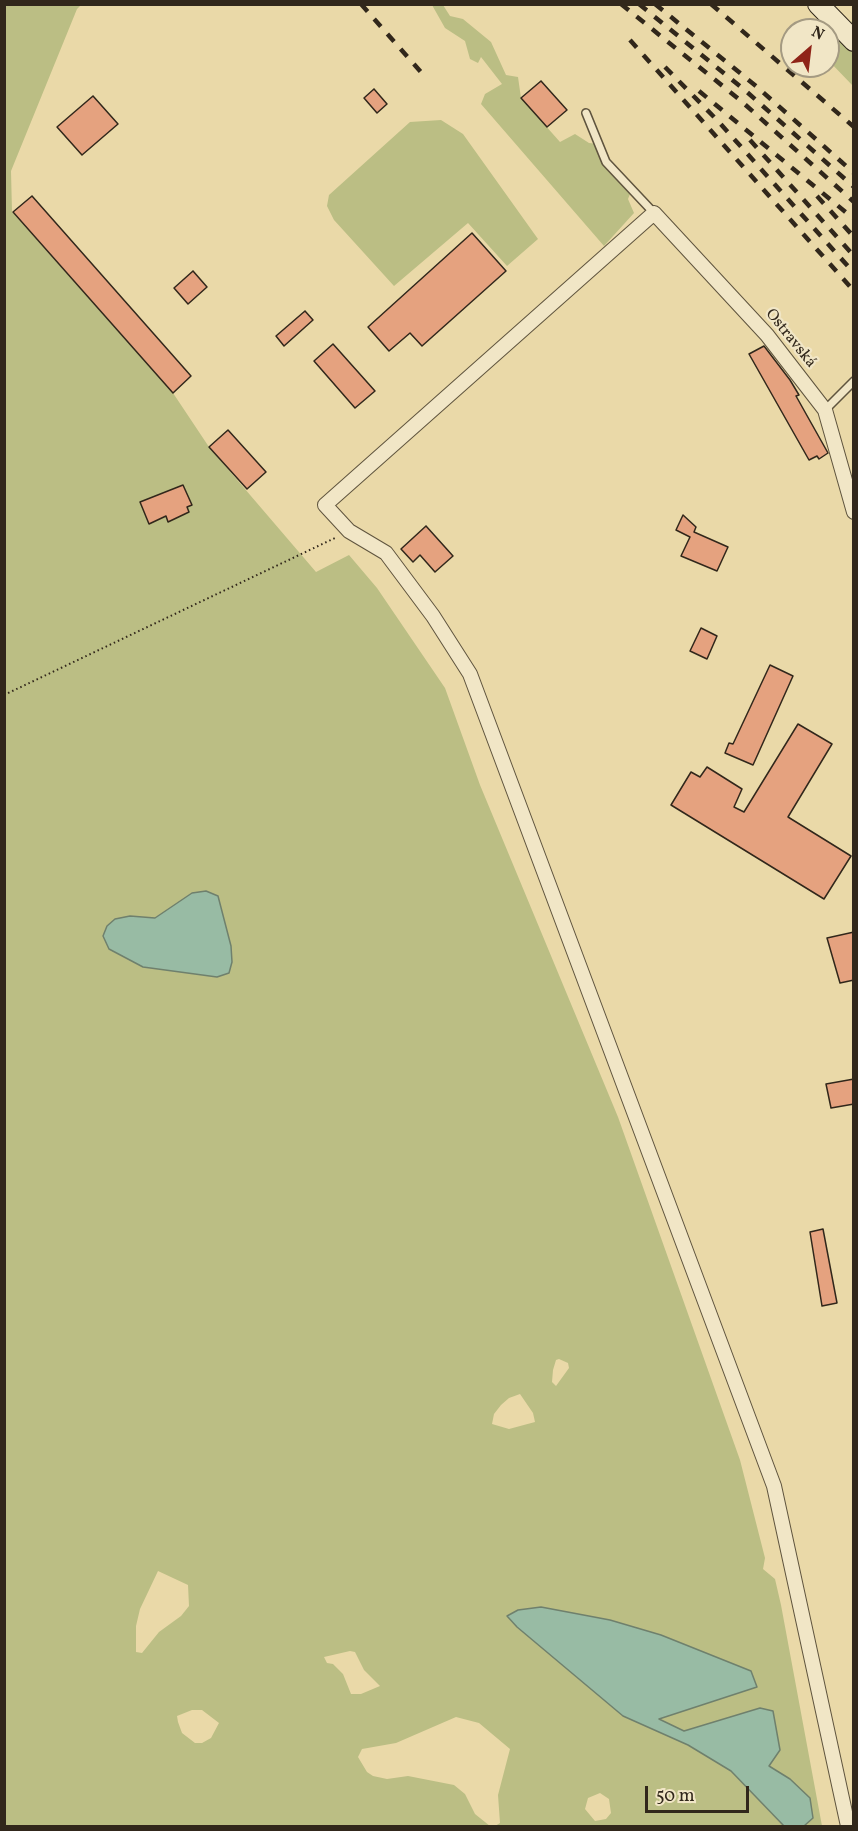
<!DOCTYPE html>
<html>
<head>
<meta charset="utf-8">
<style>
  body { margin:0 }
  #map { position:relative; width:858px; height:1831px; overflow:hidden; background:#ead9a8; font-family:Vollkorn,serif }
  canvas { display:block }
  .frame { position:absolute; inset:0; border:6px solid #31271b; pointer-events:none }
  .north { position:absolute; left:780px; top:18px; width:60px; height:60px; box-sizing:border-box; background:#f1e6c6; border:2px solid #a49a82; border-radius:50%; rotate:28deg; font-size:16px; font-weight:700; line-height:24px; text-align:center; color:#31271b }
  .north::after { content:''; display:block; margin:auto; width:21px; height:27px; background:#8f2418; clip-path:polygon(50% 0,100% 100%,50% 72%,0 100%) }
  .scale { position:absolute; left:645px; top:1786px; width:104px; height:27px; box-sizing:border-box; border:3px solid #31271b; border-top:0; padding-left:8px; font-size:18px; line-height:21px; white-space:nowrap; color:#31271b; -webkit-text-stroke:4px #f1e6c6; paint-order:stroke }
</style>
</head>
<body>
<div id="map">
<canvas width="858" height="1831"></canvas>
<div class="frame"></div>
<div class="north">N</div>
<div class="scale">50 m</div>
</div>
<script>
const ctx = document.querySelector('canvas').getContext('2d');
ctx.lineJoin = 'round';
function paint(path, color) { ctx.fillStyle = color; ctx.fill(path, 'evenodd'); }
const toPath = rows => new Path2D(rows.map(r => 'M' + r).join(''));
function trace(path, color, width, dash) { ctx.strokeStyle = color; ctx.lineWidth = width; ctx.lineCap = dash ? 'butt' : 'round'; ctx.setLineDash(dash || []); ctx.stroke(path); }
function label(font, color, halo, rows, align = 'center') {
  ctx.font = font + ' Vollkorn,serif'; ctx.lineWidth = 4.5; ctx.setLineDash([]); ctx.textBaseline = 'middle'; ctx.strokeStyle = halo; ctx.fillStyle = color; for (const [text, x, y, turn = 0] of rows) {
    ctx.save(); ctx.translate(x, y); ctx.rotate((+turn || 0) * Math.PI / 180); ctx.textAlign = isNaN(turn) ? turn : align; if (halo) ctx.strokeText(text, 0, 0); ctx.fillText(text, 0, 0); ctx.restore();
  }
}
paint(toPath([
  [82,4,77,9,11,171,12,212,173,393,209,447,316,572,349,555,377,588,445,688,480,785,618,1117,740,1460,765,1558,763,1569,775,1579,781,1605,822,1826,804,1826,813,1818,790,1779,775,1771,718,1721,684,1731,658,1719,756,1687,751,1671,661,1635,610,1620,518,1610,507,1616,517,1627,623,1716,688,1745,731,1771,784,1826,495,1826,500,1823,498,1795,510,1749,479,1723,456,1717,396,1743,362,1749,358,1757,367,1772,373,1776,387,1779,408,1776,454,1785,465,1794,475,1814,490,1826,5,1826,4,5],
  [163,914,217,977,143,967,130,916,155,918],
  [559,1359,568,1363,569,1368,556,1386,552,1382,553,1370,556,1360],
  [520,1394,533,1413,535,1422,509,1429,492,1424,494,1414,501,1405,509,1398],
  [158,1571,188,1585,189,1606,181,1616,159,1632,142,1653,136,1652,136,1626,140,1609],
  [350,1651,355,1652,364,1670,380,1686,361,1694,351,1694,343,1674,333,1664,327,1663,324,1657],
  [192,1710,202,1710,219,1723,211,1738,202,1743,195,1743,182,1733,178,1722,177,1716],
  [600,1793,609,1799,611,1813,606,1819,595,1821,585,1809,588,1798],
  [432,5,443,5,450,16,463,19,491,42,506,75,518,77,521,98,560,142,575,134,589,143,599,144,607,162,632,189,628,199,634,213,604,246,481,104,485,94,502,84,481,57,478,63,470,59,465,41,445,28],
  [853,21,853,86,828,60,828,31],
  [441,120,463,134,538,239,507,266,468,223,394,286,334,220,327,206,329,195,410,122]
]), '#bbbe84');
const water = toPath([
  [206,891,218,896,231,946,232,962,229,973,217,977,143,967,109,949,103,936,107,926,115,919,130,916,155,918,192,893,206,891],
  [541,1607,610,1620,661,1635,751,1671,757,1687,659,1719,684,1731,760,1708,773,1711,780,1750,769,1766,790,1779,810,1798,813,1818,804,1826,784,1826,731,1771,688,1745,623,1716,517,1627,507,1616,518,1610,541,1607]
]);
paint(water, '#98bba4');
trace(water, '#6f806d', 1.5);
const building = toPath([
  [541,81,567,110,547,127,521,98,541,81],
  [374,89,387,104,377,113,364,98,374,89],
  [93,96,118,124,82,155,57,127,93,96],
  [32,196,191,376,173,393,13,212,32,196],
  [472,233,506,271,422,346,410,333,389,351,368,327,472,233],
  [193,271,207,287,188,304,174,288,193,271],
  [305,311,313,320,284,346,276,336,305,311],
  [333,344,375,391,355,408,314,361,333,344],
  [764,346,790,380,799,395,796,396,828,453,819,459,817,456,809,460,749,354,764,346],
  [228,430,266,472,247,489,209,447,228,430],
  [183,485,192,505,187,507,189,512,168,522,166,516,149,524,140,502,183,485],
  [683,515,696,527,694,532,728,547,717,571,681,556,690,537,676,530,683,515],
  [426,526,453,556,435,572,420,555,413,562,401,549,426,526],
  [701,628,717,636,707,659,690,651,701,628],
  [770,665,793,676,753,765,725,753,729,743,733,744,770,665],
  [798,724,832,744,788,817,851,856,824,899,671,805,691,772,700,777,707,767,742,789,734,807,744,812,798,724],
  [854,932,854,980,840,983,827,938,854,932],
  [854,1079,854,1104,831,1108,826,1084,854,1079],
  [823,1229,837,1303,822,1306,810,1232,823,1229]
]);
paint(building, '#e5a27f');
trace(building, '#31271b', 1.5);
const lane = toPath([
  [586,113,606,162,654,213],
  [825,410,854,381]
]);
const street = toPath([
  [848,1826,774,1486,470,674,433,616,386,553,349,531,325,505,654,213,767,335,825,410,854,512]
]);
const secondary = toPath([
  [818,4,854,41]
]);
trace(lane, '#5f543e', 10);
trace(street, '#5f543e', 16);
trace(secondary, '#31271b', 22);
trace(toPath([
  [4,695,335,538]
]), '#31271b', 2, [1.5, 3]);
trace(lane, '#f1e6c6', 7);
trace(street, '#f1e6c6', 14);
trace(secondary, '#f1e6c6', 20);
trace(toPath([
  [361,4,427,79],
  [621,4,740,100,854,202],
  [639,4,747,92,854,187],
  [655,4,756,86,854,173],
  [711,4,854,127],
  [630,40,854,291],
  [665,67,718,121,854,273],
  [699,91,854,219],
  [750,140,854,256],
  [817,196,854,237]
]), '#31271b', 4.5, [10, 10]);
label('16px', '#31271b', '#f1e6c6', [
  ["Ostravská",790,339,51]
]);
</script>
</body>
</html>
